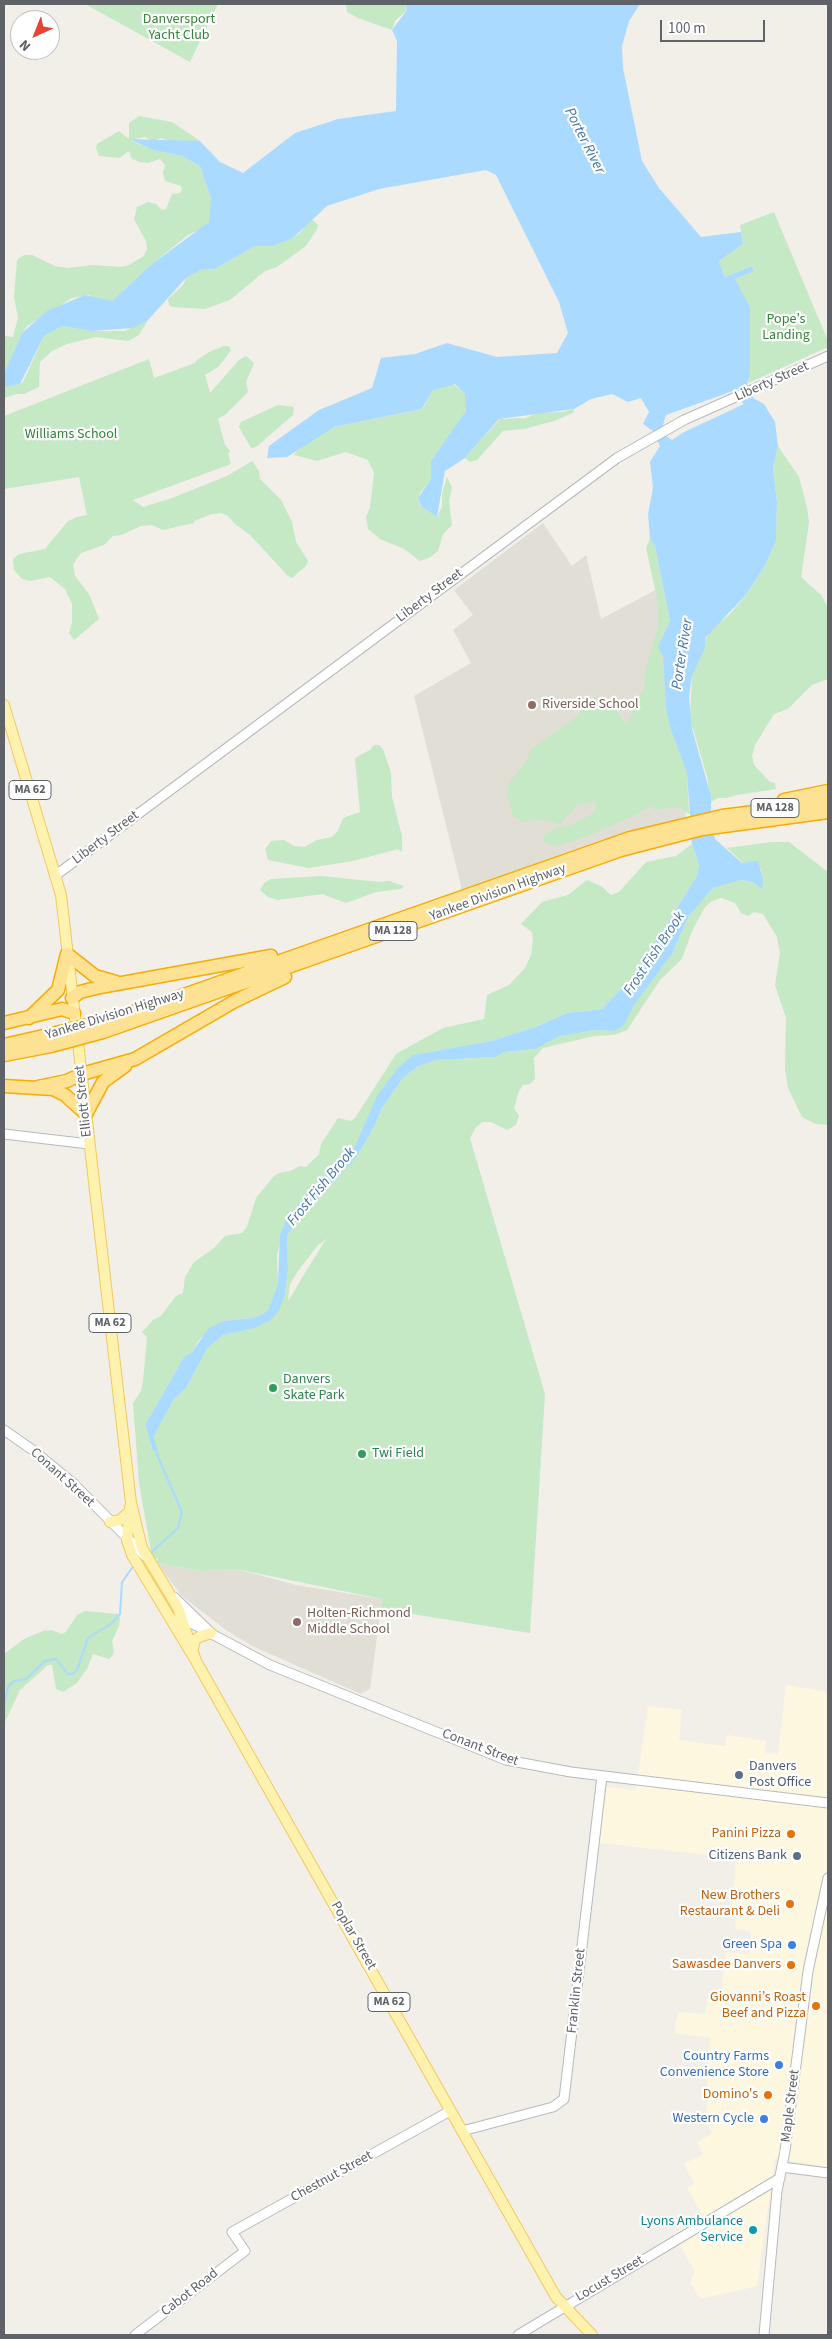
<!DOCTYPE html>
<html>
<head>
<meta charset="utf-8">
<style>
  body { margin:0 }
  #map { position:relative; width:832px; height:2339px; overflow:hidden; background:#f1efe8; font-family:"Source Sans 3",sans-serif }
  canvas { display:block }
  .frame { position:absolute; inset:0; border:5px solid #5f6368; pointer-events:none }
  .north { position:absolute; left:10px; top:10px; width:50px; height:50px; box-sizing:border-box; background:#fff; border:1px solid #bfc1c3; border-radius:50%; rotate:224deg; font-size:14px; font-weight:700; line-height:20px; text-align:center; color:#5f6368 }
  .north::after { content:''; display:block; margin:auto; width:18px; height:22px; background:#ea4335; clip-path:polygon(50% 0,100% 100%,50% 72%,0 100%) }
  .scale { position:absolute; left:660px; top:20px; width:105px; height:22px; box-sizing:border-box; border:2px solid #5f6368; border-top:0; padding-left:6px; font-size:15px; line-height:18px; white-space:nowrap; color:#5f6368; -webkit-text-stroke:4px #fff; paint-order:stroke }
</style>
</head>
<body>
<div id="map">
<canvas width="832" height="2339"></canvas>
<div class="frame"></div>
<div class="north">N</div>
<div class="scale">100 m</div>
</div>
<script>
const ctx = document.querySelector('canvas').getContext('2d');
ctx.lineJoin = 'round';
function paint(path, color) { ctx.fillStyle = color; ctx.fill(path, 'evenodd'); }
const toPath = rows => new Path2D(rows.map(r => 'M' + r).join(''));
function trace(path, color, width, dash) { ctx.strokeStyle = color; ctx.lineWidth = width; ctx.lineCap = dash ? 'butt' : 'round'; ctx.setLineDash(dash || []); ctx.stroke(path); }
function label(font, color, halo, rows, align = 'center') {
  ctx.font = font + ' "Source Sans 3",sans-serif'; ctx.lineWidth = 4.5; ctx.setLineDash([]); ctx.textBaseline = 'middle'; ctx.strokeStyle = halo; ctx.fillStyle = color; for (const [text, x, y, turn = 0] of rows) {
    ctx.save(); ctx.translate(x, y); ctx.rotate((+turn || 0) * Math.PI / 180); ctx.textAlign = isNaN(turn) ? turn : align; if (halo) ctx.strokeText(text, 0, 0); ctx.fillText(text, 0, 0); ctx.restore();
  }
}
paint(toPath([
  [786,1685,828,1692,828,2167,775,2158,757,2286,701,2299,690,2283,695,2271,673,2234,703,2216,687,2188,695,2184,684,2164,703,2154,697,2143,712,2133,706,2121,710,2038,674,2033,678,2012,705,2014,709,1991,721,1992,726,1952,749,1954,751,1935,750,1931,735,1929,737,1906,732,1908,736,1858,600,1843,606,1787,636,1790,648,1706,682,1710,679,1740,725,1746,727,1735,766,1741,765,1753,778,1754]
]), '#fef7e0');
paint(toPath([
  [543,523,572,566,586,555,601,619,661,587,688,798,685,818,598,841,462,890,414,696,471,663,453,630,473,615,454,590],
  [157,1563,200,1571,236,1569,296,1585,382,1599,370,1689,361,1694,252,1646,226,1630,182,1596]
]), '#e1ded6');
paint(toPath([
  [85,4,218,4,190,62],
  [346,4,406,4,407,10,395,21,392,30,358,18,347,12],
  [139,116,172,122,200,141,189,143,173,142,161,138,153,141,145,137,130,140,153,150,182,156,200,166,211,198,212,210,209,222,199,230,188,235,152,264,112,301,100,301,89,295,72,298,27,326,20,337,4,376,4,336,13,337,18,318,14,297,17,260,24,255,32,255,55,266,67,268,92,265,121,267,129,265,144,256,147,249,146,241,134,219,137,207,148,202,156,204,162,210,166,209,172,194,180,193,182,190,181,186,165,181,163,173,165,165,160,159,148,163,140,162,132,159,129,151,119,158,99,156,96,148,97,144,119,131,129,139,129,123],
  [774,212,828,341,828,347,746,384,750,376,750,307,734,279,754,271,752,266,725,277,719,261,743,244,740,225],
  [313,220,318,225,317,229,306,246,277,267,265,271,230,300,205,309,172,307,169,305,168,299,183,285,186,278,201,270,215,269,255,246,273,246,293,238,300,233,309,221],
  [148,320,139,335,128,341,95,337,67,344,52,351,40,362,39,387,24,394,16,394,4,398,4,386,20,384,23,382,44,336,62,326,91,331,125,331],
  [224,346,229,346,231,350,224,360,218,367,205,375,210,393,239,360,246,356,254,363,246,382,248,392,226,414,218,419,225,445,230,451,228,454,231,464,133,500,143,507,172,498,227,476,252,461,259,471,260,479,281,500,292,522,296,542,308,561,306,566,292,578,288,576,250,535,235,524,228,516,222,513,212,514,194,521,194,523,163,530,152,525,141,526,121,535,113,536,104,545,81,553,76,560,73,565,75,576,89,594,99,619,74,640,69,633,72,622,72,604,65,589,50,577,30,581,22,579,14,570,13,559,19,554,45,549,68,521,77,517,87,515,79,477,4,489,4,416,149,359,154,378,195,363,197,360,209,352],
  [452,383,465,394,468,402,465,413,451,436,431,461,431,479,420,493,418,499,420,505,437,517,442,507,442,494,447,477,452,488,449,501,452,525,443,534,438,551,429,558,420,561,404,549,380,539,368,529,366,517,370,508,374,473,368,460,346,452,317,461,294,455,299,447,334,427,423,409,433,389],
  [278,405,294,407,293,415,256,447,251,448,239,427,241,422],
  [574,409,573,413,554,421,524,429,503,431,477,460,470,462,465,458,500,419,526,418,537,413,563,412],
  [778,446,799,477,807,508,809,522,801,577,822,596,828,608,828,679,812,685,788,709,774,714,755,745,752,756,754,765,770,782,775,783,776,789,737,795,726,798,718,798,711,802,707,776,690,719,692,676,710,630,729,615,744,598,764,568,776,541,777,502,773,468],
  [650,539,655,546,670,621,661,642,666,708,671,730,687,772,689,814,678,807,656,810,650,806,636,815,585,837,556,846,550,845,544,841,543,837,547,833,556,828,571,825,592,814,596,806,595,802,577,805,560,824,543,820,521,821,513,816,507,795,508,784,526,762,531,749,575,718,587,704,596,697,611,703,626,724,629,720,644,688,645,670,658,628,658,602,646,548],
  [374,745,379,745,383,749,391,773,392,797,402,836,402,852,398,849,353,861,309,868,268,860,265,849,271,841,284,840,294,846,304,847,317,840,332,837,338,831,343,818,360,812,355,758,370,750],
  [772,842,789,842,828,872,828,1125,816,1124,802,1117,788,1088,785,1070,786,1018,775,985,780,953,777,937,763,914,754,912,748,916,741,913,735,903,721,898,712,901,705,907,692,931,682,959,660,980,627,1030,614,1035,594,1036,543,1048,534,1058,535,1079,530,1084,523,1085,519,1091,514,1108,519,1116,516,1125,507,1130,491,1122,483,1122,476,1127,470,1138,545,1394,530,1633,381,1609,382,1599,236,1569,200,1571,157,1563,158,1558,155,1560,152,1557,139,1483,133,1403,141,1391,143,1381,147,1337,142,1332,153,1320,161,1316,176,1296,183,1293,185,1277,194,1262,214,1248,225,1236,242,1233,247,1227,256,1198,273,1177,279,1173,290,1171,300,1166,306,1167,319,1154,321,1144,338,1118,351,1121,355,1118,396,1054,443,1028,484,1019,487,995,509,985,525,968,531,955,533,940,532,932,521,924,542,902,568,895,587,880,601,886,611,895,619,892,646,862,676,856,692,844,699,865,697,876,636,973,602,1009,567,1013,536,1027,491,1041,414,1055,384,1086,355,1146,311,1189,287,1218,277,1255,278,1284,269,1308,263,1314,253,1318,223,1321,199,1340,192,1352,184,1357,145,1425,153,1451,154,1437,166,1413,174,1399,186,1388,207,1349,223,1335,255,1328,285,1294,288,1270,287,1237,293,1225,356,1158,374,1127,382,1108,403,1078,417,1067,436,1060,495,1057,505,1052,536,1049,560,1036,596,1030,614,1031,672,954,689,916,713,888,740,880,752,882,762,889,761,869,753,863,743,863,727,848],
  [328,1238,324,1242,288,1301,290,1284,298,1271,318,1245],
  [322,876,379,882,389,881,404,886,401,889,376,892,346,903,322,894,278,900,268,897,260,890,264,883,271,879],
  [85,1611,118,1614,120,1618,119,1626,112,1641,114,1653,112,1656,109,1659,93,1654,87,1669,77,1683,63,1692,56,1689,52,1665,48,1665,20,1690,4,1724,4,1654,24,1639,43,1631,51,1630,62,1634,66,1632,77,1615]
]), '#c5e8c5');
paint(toPath([
  [406,4,640,4,629,21,622,46,623,68,642,161,659,188,701,237,741,232,743,244,719,261,725,277,752,266,754,271,735,279,750,307,750,376,744,387,666,415,663,425,666,436,672,440,684,432,755,399,764,404,775,422,778,446,773,468,777,502,776,541,764,568,745,596,706,637,704,650,692,676,689,697,692,729,711,796,711,826,715,839,742,863,758,861,763,880,762,889,752,882,741,880,713,888,689,916,672,954,634,1005,624,1025,614,1031,596,1030,560,1036,536,1049,505,1052,495,1057,436,1060,417,1067,403,1078,382,1108,374,1127,356,1158,293,1225,287,1237,288,1270,285,1294,279,1310,271,1320,255,1328,223,1335,207,1349,186,1388,174,1399,166,1413,154,1437,156,1450,153,1451,145,1425,184,1357,192,1352,209,1328,223,1321,253,1318,263,1314,269,1308,278,1284,280,1235,287,1218,311,1189,355,1146,378,1094,398,1068,413,1055,491,1041,536,1027,567,1013,602,1009,636,973,697,876,699,865,692,844,687,773,671,730,666,708,663,656,658,647,670,621,655,546,650,539,648,514,653,488,650,462,660,446,653,431,643,424,649,412,641,398,628,402,612,394,591,399,574,409,499,419,465,458,445,471,437,517,421,506,418,498,431,479,431,461,466,411,465,394,455,384,433,390,422,409,334,427,287,457,267,458,269,446,319,410,372,388,381,358,415,354,447,343,497,357,557,353,568,333,559,302,496,175,486,170,379,189,327,206,293,238,273,246,255,246,215,269,201,270,186,278,148,320,133,328,91,331,62,326,44,336,20,384,4,387,4,374,22,333,47,311,85,295,112,301,152,264,209,222,211,198,200,166,182,156,153,150,129,139,200,141,220,162,243,173,295,133,338,119,396,111,397,41,392,30,407,10]
]), '#aadaff');
trace(toPath([
  [152,1552,178,1528,182,1512,158,1457,154,1442],
  [4,1706,8,1687,14,1681,26,1679,45,1661,56,1659,68,1674,73,1674,77,1670,88,1638,111,1624,120,1614,122,1582,132,1568]
]), '#aadaff', 2);
trace(toPath([
  [735,372,756,417]
]), '#aadaff', 12);
const secondary = toPath([
  [56,875,617,458,684,420,828,356],
  [4,1134,89,1144],
  [4,1430,34,1451,74,1484,145,1556],
  [174,1597,211,1633],
  [180,1617,270,1665,506,1760,571,1772,828,1803],
  [462,2131,553,2107,564,2099,602,1776],
  [782,2167,828,2173],
  [135,2335,245,2251,232,2232,450,2111],
  [518,2335,780,2178],
  [764,2335,777,2191,785,2151,808,1971,828,1878]
]);
const primary = toPath([
  [4,705,61,895,131,1503,142,1548,178,1608,196,1661],
  [130,1507,127,1540,132,1555,196,1661,556,2297,592,2335],
  [110,1522,120,1520,129,1512],
  [193,1649,195,1640,199,1637,211,1633]
]);
const highway = toPath([
  [784,800,828,791],
  [72,998,80,992,100,987,271,956],
  [29,1018,58,990,67,954,95,976,116,982],
  [100,1022,144,1009,630,838,722,816,828,803],
  [4,1023,62,1009,74,1013],
  [103,1032,621,850,702,829,828,812],
  [4,1045,48,1035],
  [4,1055,51,1046],
  [4,1086,53,1089,65,1095,86,1114,103,1082,125,1066],
  [38,1087,67,1081,82,1074,135,1059,235,1001,285,977]
]);
trace(secondary, '#b6babf', 11);
trace(primary, '#f2c960', 12);
trace(highway, '#f9ab00', 15);
trace(secondary, '#fff', 9);
trace(primary, '#fff2af', 10);
trace(highway, '#fde293', 12);
const highwayBridge = toPath([
  [48,1035,100,1022],
  [51,1046,103,1032]
]);
trace(highwayBridge, '#f9ab00', 15, []);
trace(highwayBridge, '#fde293', 12);
for (const [x, y, r, color] of [
  [532,705,5,"#8d6e63"],
  [273,1388,5,"#2e9e5b"],
  [362,1454,5,"#2e9e5b"],
  [297,1622,5,"#8d6e63"],
  [739,1775,5,"#5c6f8a"],
  [791,1834,5,"#e8710a"],
  [797,1856,5,"#5c6f8a"],
  [790,1904,5,"#e8710a"],
  [792,1945,5,"#3f7fe0"],
  [791,1965,5,"#e8710a"],
  [816,2006,5,"#e8710a"],
  [779,2065,5,"#3f7fe0"],
  [768,2095,5,"#e8710a"],
  [764,2119,5,"#3f7fe0"],
  [753,2230,5,"#0f9aa8"]
]) { const dot = new Path2D(); dot.arc(x, y, r, 0, 2 * Math.PI); ctx.fillStyle = color; ctx.fill(dot); trace(dot, '#fff', 2); }
for (const [x, y, w] of [
  [30,790,42],
  [775,808,48],
  [393,931,48],
  [110,1323,42],
  [389,2002,42]
]) { const box = new Path2D(); box.roundRect(x - w / 2, y - 9.5, w, 19, 4); ctx.fillStyle = '#fff'; ctx.fill(box); trace(box, '#5f6368', 1); }
label('bold 12px', '#5f6368', null, [
  ["MA 62",30,790],
  ["MA 128",775,808],
  ["MA 128",393,931],
  ["MA 62",110,1323],
  ["MA 62",389,2002]
]);
label('14px', '#348238', '#fff', [
  ["Danversport",179,20],
  ["Yacht Club",179,36],
  ["Pope's",786,320],
  ["Landing",786,336],
  ["Williams School",71,435]
]);
label('14px', '#5f6368', '#fff', [
  ["Liberty Street",772,382,-24],
  ["Liberty Street",430,596,-37],
  ["Liberty Street",106,838,-37],
  ["Yankee Division Highway",498,893,-20],
  ["Yankee Division Highway",115,1015,-17],
  ["Elliott Street",84,1101,-96],
  ["Conant Street",62,1478,42],
  ["Conant Street",480,1748,21],
  ["Poplar Street",353,1936,60],
  ["Franklin Street",577,1991,-84],
  ["Maple Street",791,2106,-83],
  ["Chestnut Street",332,2177,-29],
  ["Locust Street",610,2279,-31],
  ["Cabot Road",190,2293,-38]
]);
label('14px', '#785e54', '#fff', [
  ["Riverside School",542,705],
  ["Holten-Richmond",307,1614],
  ["Middle School",307,1630]
], 'left');
label('14px', '#27864d', '#fff', [
  ["Danvers",283,1380],
  ["Skate Park",283,1396],
  ["Twi Field",372,1454]
], 'left');
label('14px', '#4e5e75', '#fff', [
  ["Danvers",749,1767],
  ["Post Office",749,1783],
  ["Citizens Bank",787,1856,"right"]
], 'left');
label('14px', '#c56008', '#fff', [
  ["Panini Pizza",781,1834],
  ["New Brothers",780,1896],
  ["Restaurant & Deli",780,1912],
  ["Sawasdee Danvers",781,1965],
  ["Giovanni’s Roast",806,1998],
  ["Beef and Pizza",806,2014],
  ["Domino's",758,2095]
], 'right');
label('14px', '#366cbe', '#fff', [
  ["Green Spa",782,1945],
  ["Country Farms",769,2057],
  ["Convenience Store",769,2073],
  ["Western Cycle",754,2119]
], 'right');
label('14px', '#0d838f', '#fff', [
  ["Lyons Ambulance",743,2222],
  ["Service",743,2238]
], 'right');
label('italic 15px', '#4174aa', '#fff', [
  ["Porter River",584,141,63],
  ["Porter River",683,654,-81],
  ["Frost Fish Brook",655,954,-56],
  ["Frost Fish Brook",322,1187,-50]
]);
</script>
</body>
</html>
